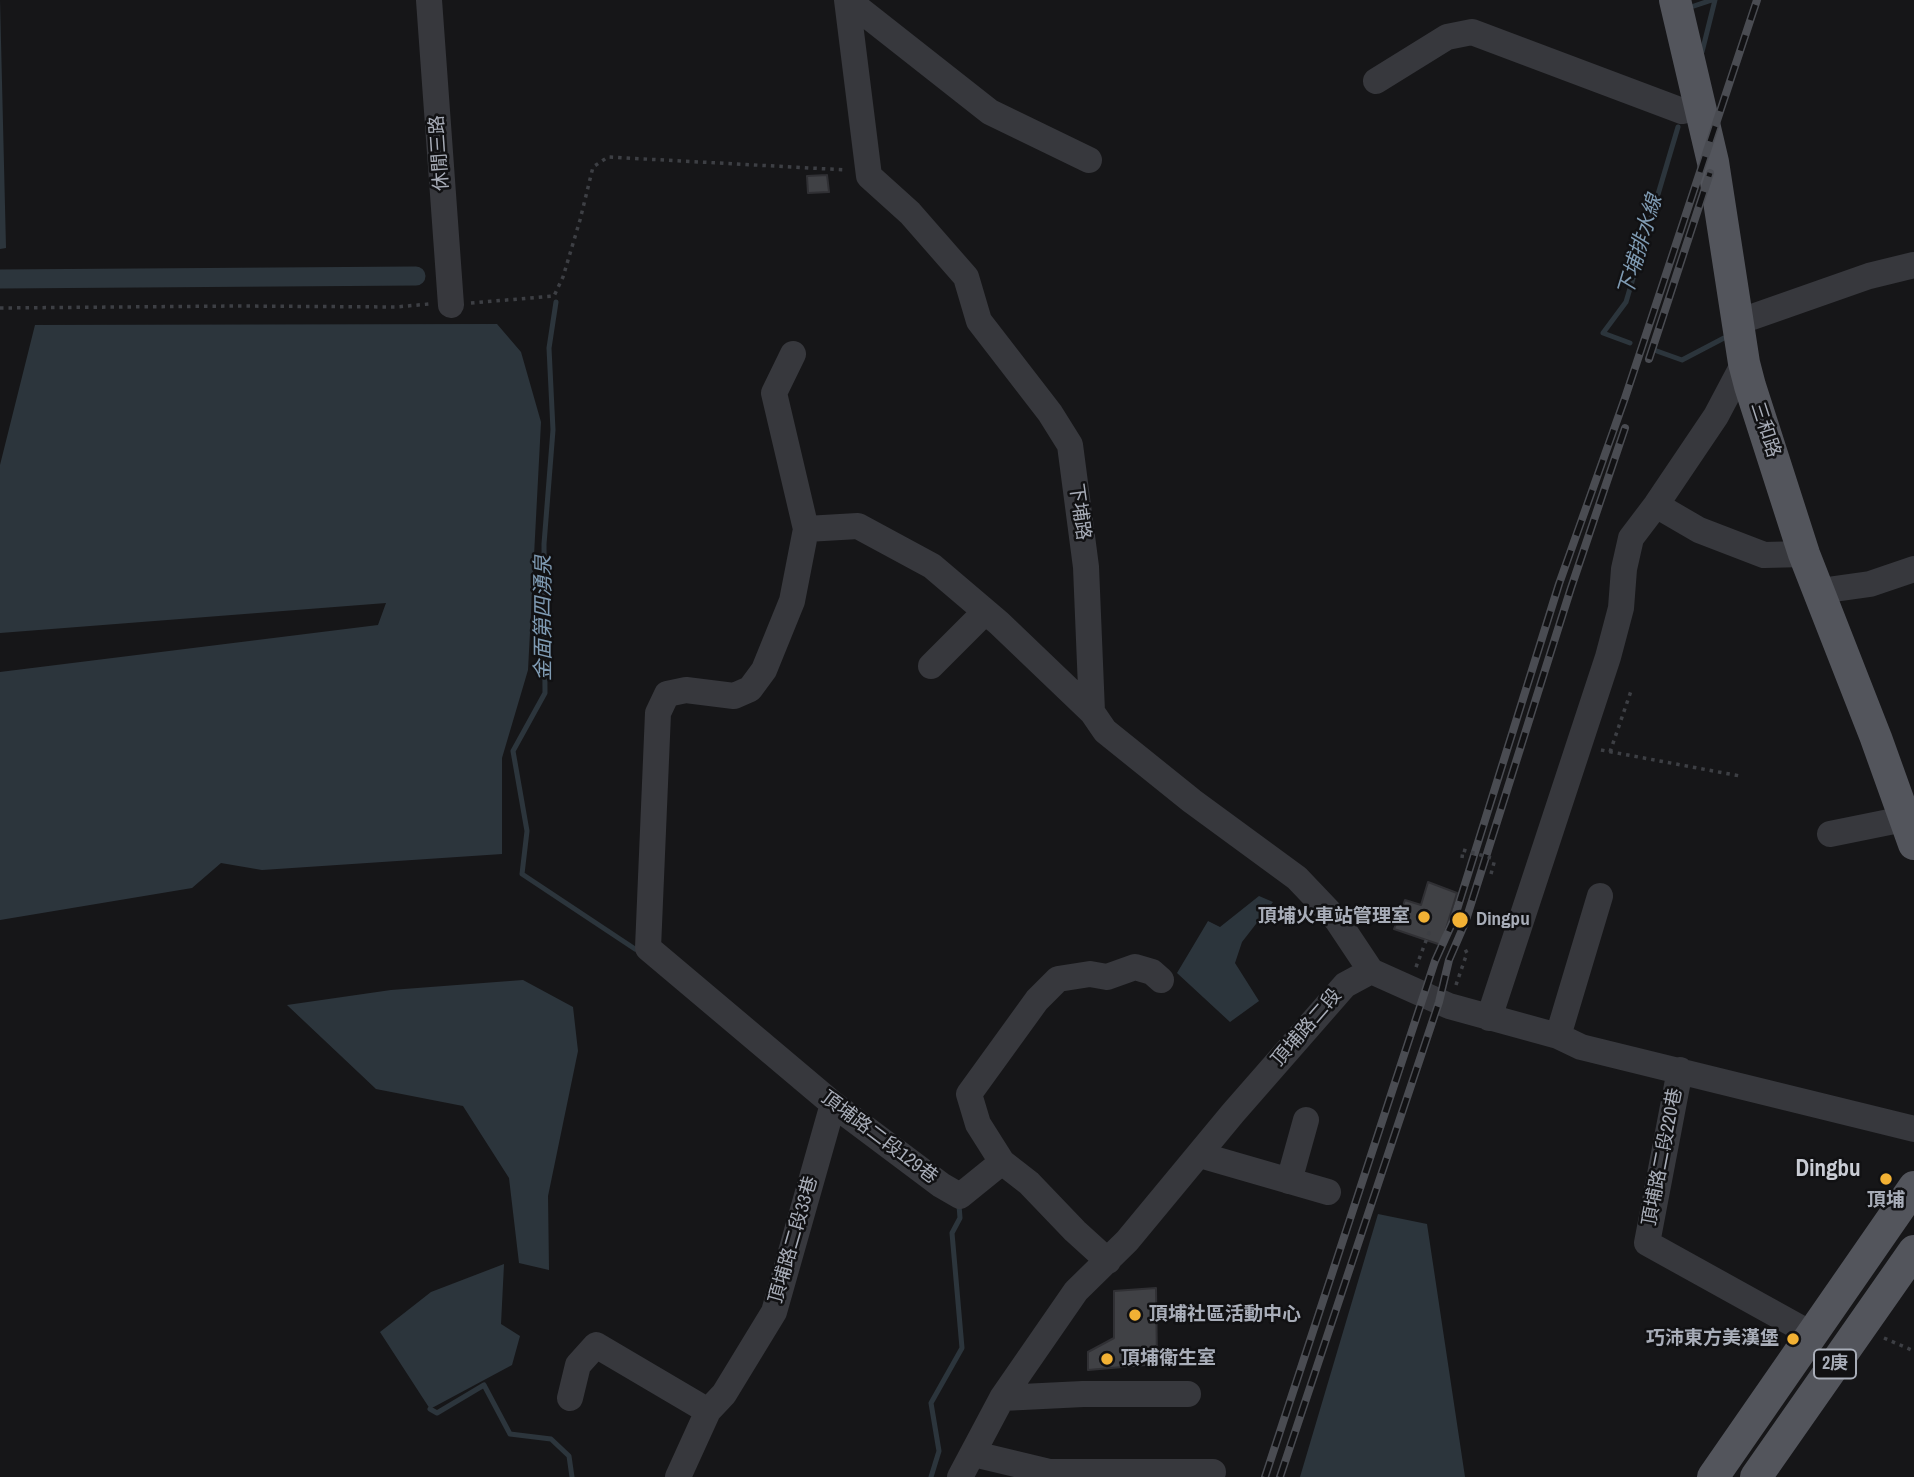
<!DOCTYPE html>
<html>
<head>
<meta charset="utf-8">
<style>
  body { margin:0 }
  canvas { display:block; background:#161618 }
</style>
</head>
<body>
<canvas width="1914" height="1477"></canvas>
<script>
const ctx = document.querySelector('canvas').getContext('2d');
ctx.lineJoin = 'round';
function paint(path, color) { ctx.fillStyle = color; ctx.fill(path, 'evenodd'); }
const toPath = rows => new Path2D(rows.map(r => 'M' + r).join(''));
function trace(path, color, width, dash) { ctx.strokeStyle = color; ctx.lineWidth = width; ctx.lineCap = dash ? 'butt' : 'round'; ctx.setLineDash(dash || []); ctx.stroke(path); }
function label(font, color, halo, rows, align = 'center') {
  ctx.font = font + ' "Archivo Narrow","Noto Sans TC",sans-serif'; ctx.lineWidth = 5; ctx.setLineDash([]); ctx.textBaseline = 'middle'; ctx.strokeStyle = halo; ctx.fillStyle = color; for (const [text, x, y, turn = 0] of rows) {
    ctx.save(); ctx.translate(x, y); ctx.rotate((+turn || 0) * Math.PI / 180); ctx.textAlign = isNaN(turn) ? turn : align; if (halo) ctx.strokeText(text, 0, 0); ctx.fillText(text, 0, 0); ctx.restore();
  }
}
paint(toPath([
  [0,0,6,248,0,249],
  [497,324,521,352,541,422,528,670,502,758,502,854,262,870,221,863,192,888,0,920,0,672,378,625,386,603,0,633,0,465,35,325],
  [1259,896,1273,902,1242,942,1235,963,1259,1001,1230,1022,1177,973,1208,921,1220,927],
  [523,980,573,1007,578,1051,548,1196,549,1270,519,1263,509,1178,463,1106,376,1089,287,1005,391,990],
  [1378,1214,1427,1224,1465,1477,1300,1477],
  [504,1264,501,1324,520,1336,512,1365,430,1409,380,1332,431,1292]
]), '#2c353c');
trace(toPath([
  [1694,6,1712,0],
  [1702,52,1715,0],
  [556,302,549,348,553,430,544,544,545,693,513,751,527,831,522,874,635,949],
  [1630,343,1603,333,1626,302,1678,127],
  [1654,350,1682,360,1724,338],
  [430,1409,437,1413,484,1385,510,1434,551,1439,569,1456,572,1477],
  [931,1477,939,1451,931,1403,962,1348,952,1233,960,1218,959,1205]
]), '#2c353c', 5);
trace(toPath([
  [0,279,416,276]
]), '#2c353c', 19);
const building = toPath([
  [827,175,829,192,808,193,807,176,827,175],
  [1428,882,1457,893,1441,945,1394,929,1405,900,1421,905,1428,882],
  [1156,1288,1157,1364,1088,1370,1088,1352,1114,1338,1114,1291,1156,1288]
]);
paint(building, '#404145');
trace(building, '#303034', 2);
trace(toPath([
  [471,303,554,296,563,277,580,220,593,167,608,157,847,170],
  [0,308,236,306,396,307,429,304],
  [1601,750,1740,776],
  [1610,752,1631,691],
  [1462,858,1463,850],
  [1491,874,1495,859],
  [1416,967,1429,933,1433,935],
  [1456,985,1467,953,1465,949],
  [1884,1338,1914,1351]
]), '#3d3f44', 3.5, [3.5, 5]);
trace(toPath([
  [429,0,451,305],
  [847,0,869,176,910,213,966,277,979,321,1050,413,1070,445,1086,567,1092,712,1105,731,1192,801,1297,878,1337,920,1371,971,1449,1006,1558,1036,1581,1047,1914,1129],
  [849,1,990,112,1089,160],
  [1376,81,1447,37,1472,32,1682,111,1699,107],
  [1738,322,1869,276,1914,265],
  [793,354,774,393,806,529,792,601,764,670,750,689,734,696,686,690,667,694,658,713,648,948,833,1104,941,1185,960,1196,1002,1162,1029,1183,1075,1231,1108,1261],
  [1656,505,1699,530,1764,555,1804,554],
  [806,529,858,526,932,566,999,623,1092,712],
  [1820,591,1870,584,1914,569],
  [931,666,985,612],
  [1830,834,1914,817],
  [1489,1018,1608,657,1621,608,1624,569,1631,538,1656,505,1716,416,1744,363],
  [1558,1036,1600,896],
  [1680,1070,1647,1243,1813,1335],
  [1200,1155,1328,1192],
  [1002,1162,978,1124,969,1094,1037,1000,1058,979,1090,974,1107,977,1135,967,1152,972,1161,980],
  [1289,1181,1306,1120],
  [570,1398,578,1365,596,1345,708,1411],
  [1002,1398,1083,1394,1188,1394],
  [974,1454,1049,1472,1213,1472],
  [678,1477,708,1411,724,1394,774,1312,833,1104],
  [960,1477,1002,1398,1076,1291,1127,1241,1233,1113,1345,985,1371,971]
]), '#37383d', 26);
trace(toPath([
  [1675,0,1713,162,1744,363,1750,386,1804,554,1876,738,1914,844],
  [1713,1477,1914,1187],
  [1756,1477,1914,1251]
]), '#53555c', 32);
const rail = toPath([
  [1649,359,1710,173],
  [1265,1477,1435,961,1454,919,1559,584,1625,398,1757,0],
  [1280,1477,1439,1002,1449,960,1465,923,1571,588,1625,428]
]);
trace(rail, '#4a4c52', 8);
trace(rail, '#111113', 5, [16]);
trace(toPath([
  [1463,850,1495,859]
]), '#3d3f44', 3.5, [3.5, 5]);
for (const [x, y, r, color] of [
  [1424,917,7,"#f2b134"],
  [1460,920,9,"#f2b134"],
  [1886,1179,7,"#f2b134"],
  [1135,1315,7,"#f2b134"],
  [1793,1339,7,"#f2b134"],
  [1107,1359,7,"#f2b134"]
]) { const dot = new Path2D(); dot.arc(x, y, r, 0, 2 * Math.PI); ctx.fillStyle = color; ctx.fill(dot); trace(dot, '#111113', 2.5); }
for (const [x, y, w] of [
  [1835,1364,42]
]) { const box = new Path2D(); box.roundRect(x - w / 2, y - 14.5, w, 29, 5); ctx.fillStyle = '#111113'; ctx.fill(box); trace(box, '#a8adb8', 2); }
label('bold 18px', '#a8adb8', null, [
  ["2庚",1835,1364]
]);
label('19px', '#a8adb8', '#111113', [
  ["休閒三路",440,153,-94],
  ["三和路",1765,430,72],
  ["下埔路",1079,512,82],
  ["頂埔路二段",1307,1028,-49],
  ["頂埔路二段129巷",879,1138,37],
  ["頂埔路二段220巷",1663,1157,-79],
  ["頂埔路二段33巷",794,1240,-74]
]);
label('bold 19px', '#a8adb8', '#111113', [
  ["頂埔火車站管理室",1410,917,"right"],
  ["Dingpu",1476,920],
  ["頂埔",1886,1201,"center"],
  ["頂埔社區活動中心",1149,1315],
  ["巧沛東方美漢堡",1779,1339,"right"],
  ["頂埔衛生室",1121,1359]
], 'left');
label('italic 21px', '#7f9bb3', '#111113', [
  ["下埔排水線",1641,246,-73],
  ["金面第四湧泉",544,618,-90]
]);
label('bold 23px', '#c9ccd4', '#111113', [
  ["Dingbu",1828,1170]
]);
</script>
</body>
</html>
